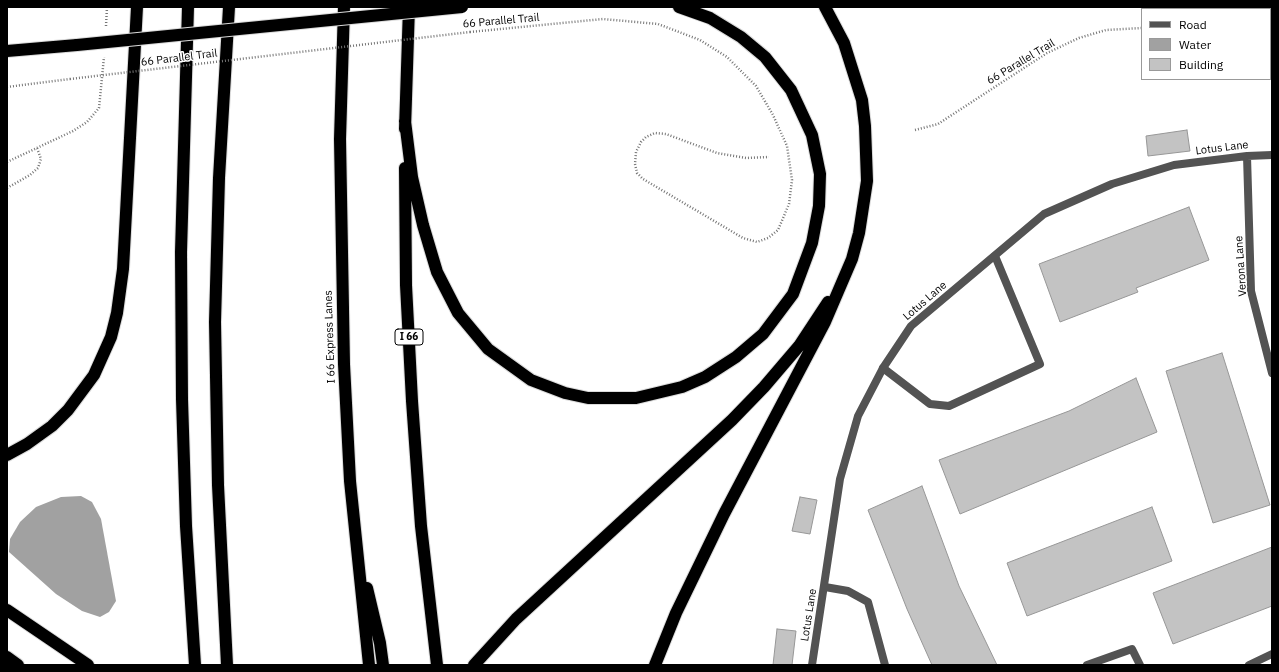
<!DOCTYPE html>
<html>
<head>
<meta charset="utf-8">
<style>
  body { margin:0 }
  #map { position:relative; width:1279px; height:672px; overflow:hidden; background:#fff; font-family:"IBM Plex Sans",sans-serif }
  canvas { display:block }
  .frame { position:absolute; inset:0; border:8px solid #000; pointer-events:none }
  .legend { position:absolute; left:1141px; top:8px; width:130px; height:72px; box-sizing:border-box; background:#fff; border:1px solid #999; margin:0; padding:5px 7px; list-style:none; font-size:12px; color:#000 }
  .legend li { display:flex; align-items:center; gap:8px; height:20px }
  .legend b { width:20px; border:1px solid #999 }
</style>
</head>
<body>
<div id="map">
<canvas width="1279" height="672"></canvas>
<div class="frame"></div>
<ul class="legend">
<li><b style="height:5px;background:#535353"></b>Road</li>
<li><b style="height:11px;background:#a1a1a1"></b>Water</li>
<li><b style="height:11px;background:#c3c3c3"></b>Building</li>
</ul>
</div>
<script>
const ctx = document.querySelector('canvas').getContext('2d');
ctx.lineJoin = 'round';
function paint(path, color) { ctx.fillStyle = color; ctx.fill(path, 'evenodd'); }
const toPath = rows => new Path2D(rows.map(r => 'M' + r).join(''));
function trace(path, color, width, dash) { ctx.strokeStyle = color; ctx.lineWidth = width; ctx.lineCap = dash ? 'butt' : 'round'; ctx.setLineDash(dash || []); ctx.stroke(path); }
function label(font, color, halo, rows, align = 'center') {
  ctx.font = font + ' "IBM Plex Sans",sans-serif'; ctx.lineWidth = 3; ctx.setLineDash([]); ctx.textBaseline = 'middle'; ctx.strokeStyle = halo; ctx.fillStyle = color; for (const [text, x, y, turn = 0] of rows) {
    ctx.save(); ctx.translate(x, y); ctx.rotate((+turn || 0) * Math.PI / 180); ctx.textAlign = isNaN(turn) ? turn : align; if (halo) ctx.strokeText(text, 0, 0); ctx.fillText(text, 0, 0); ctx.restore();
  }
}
paint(toPath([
  [81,496,92,502,101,519,116,601,109,612,100,617,82,611,56,594,9,552,10,539,20,522,36,507,61,497]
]), '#a1a1a1');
const building = toPath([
  [1187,130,1190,151,1148,156,1146,136,1187,130],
  [1189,207,1209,260,1136,288,1138,292,1060,322,1039,264,1189,207],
  [1222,353,1270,505,1213,523,1166,371,1222,353],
  [1136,378,1157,432,960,514,939,460,1069,411,1136,378],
  [922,486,959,586,997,665,932,665,907,609,868,510,922,486],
  [800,497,817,500,810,534,792,531,800,497],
  [1152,507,1172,561,1027,616,1007,563,1152,507],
  [1272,547,1272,606,1173,644,1153,593,1272,547],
  [777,629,796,631,792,665,773,665,777,629]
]);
paint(building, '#c3c3c3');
trace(building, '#979797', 1);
const motorway = toPath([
  [188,7,181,252,182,399,186,526,195,665],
  [344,7,340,139,344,364,350,481,369,665],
  [7,51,77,45],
  [405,121,412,177,423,225,437,272,458,313,488,349,531,380,565,393,588,398,636,398,682,387,705,377,736,357,763,334,793,294,812,243,819,206,820,174,812,135,791,90,765,57,741,37,710,18,679,7],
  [405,129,409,7],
  [405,168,406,285,412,401,421,526,437,665],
  [7,455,27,444,52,426,68,410,94,375,111,337,117,313,123,269,137,7],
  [367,588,380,643,383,665],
  [7,610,88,665],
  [7,657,18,665],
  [227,665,218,485,215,322,219,178,229,7],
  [474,665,516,619,732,420,764,387,799,346,828,302],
  [655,665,676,613,724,514,825,322,852,259,859,233,867,181,865,126,862,100,844,43,825,7]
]);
trace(motorway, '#dbdbdb', 14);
trace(toPath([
  [106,26,107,7],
  [1270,31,1272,31],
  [470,32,603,19,658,24,700,40,727,57,756,86,773,115,787,146,792,180,789,204,778,230,768,238,757,242,743,238,643,179,637,173,635,164,636,152,641,142,646,137,655,133,666,134,717,153,746,158,769,157],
  [7,87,70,79],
  [915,130,938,124,1047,53,1079,38,1106,30,1142,28],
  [7,162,73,131,87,122,99,108,104,57],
  [7,188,30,175,38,168,41,159,37,148]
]), '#757575', 2.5, [1, 2]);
trace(toPath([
  [883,368,930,404,949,406,1040,364,995,256],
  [1087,665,1132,649,1140,665]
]), '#535353', 8);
trace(toPath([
  [1247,156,1251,291,1272,373],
  [825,587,848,591,868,602,885,665],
  [812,665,840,479,858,416,883,368,911,326,1044,214,1112,184,1174,165,1247,156,1272,155],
  [1249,665,1272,654]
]), '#535353', 8);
trace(motorway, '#000', 12);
const motorwayBridge = toPath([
  [77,45,462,7]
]);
trace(motorwayBridge, '#dbdbdb', 14, []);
trace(toPath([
  [70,79,470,32]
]), '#757575', 2.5, [1, 2]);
trace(motorwayBridge, '#000', 12);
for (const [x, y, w] of [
  [409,337,28]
]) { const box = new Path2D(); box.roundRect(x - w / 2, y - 8, w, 16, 3); ctx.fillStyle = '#fff'; ctx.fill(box); trace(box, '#000', 1); }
label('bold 10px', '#000', null, [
  ["I 66",409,337]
]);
label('11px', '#000', '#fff', [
  ["66 Parallel Trail",501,21,-5],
  ["66 Parallel Trail",179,58,-7],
  ["66 Parallel Trail",1021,62,-31],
  ["Lotus Lane",1222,148,-7],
  ["Verona Lane",1241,266,-94],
  ["Lotus Lane",925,301,-41],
  ["I 66 Express Lanes",330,337,-92],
  ["Lotus Lane",809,615,-81]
]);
</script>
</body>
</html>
